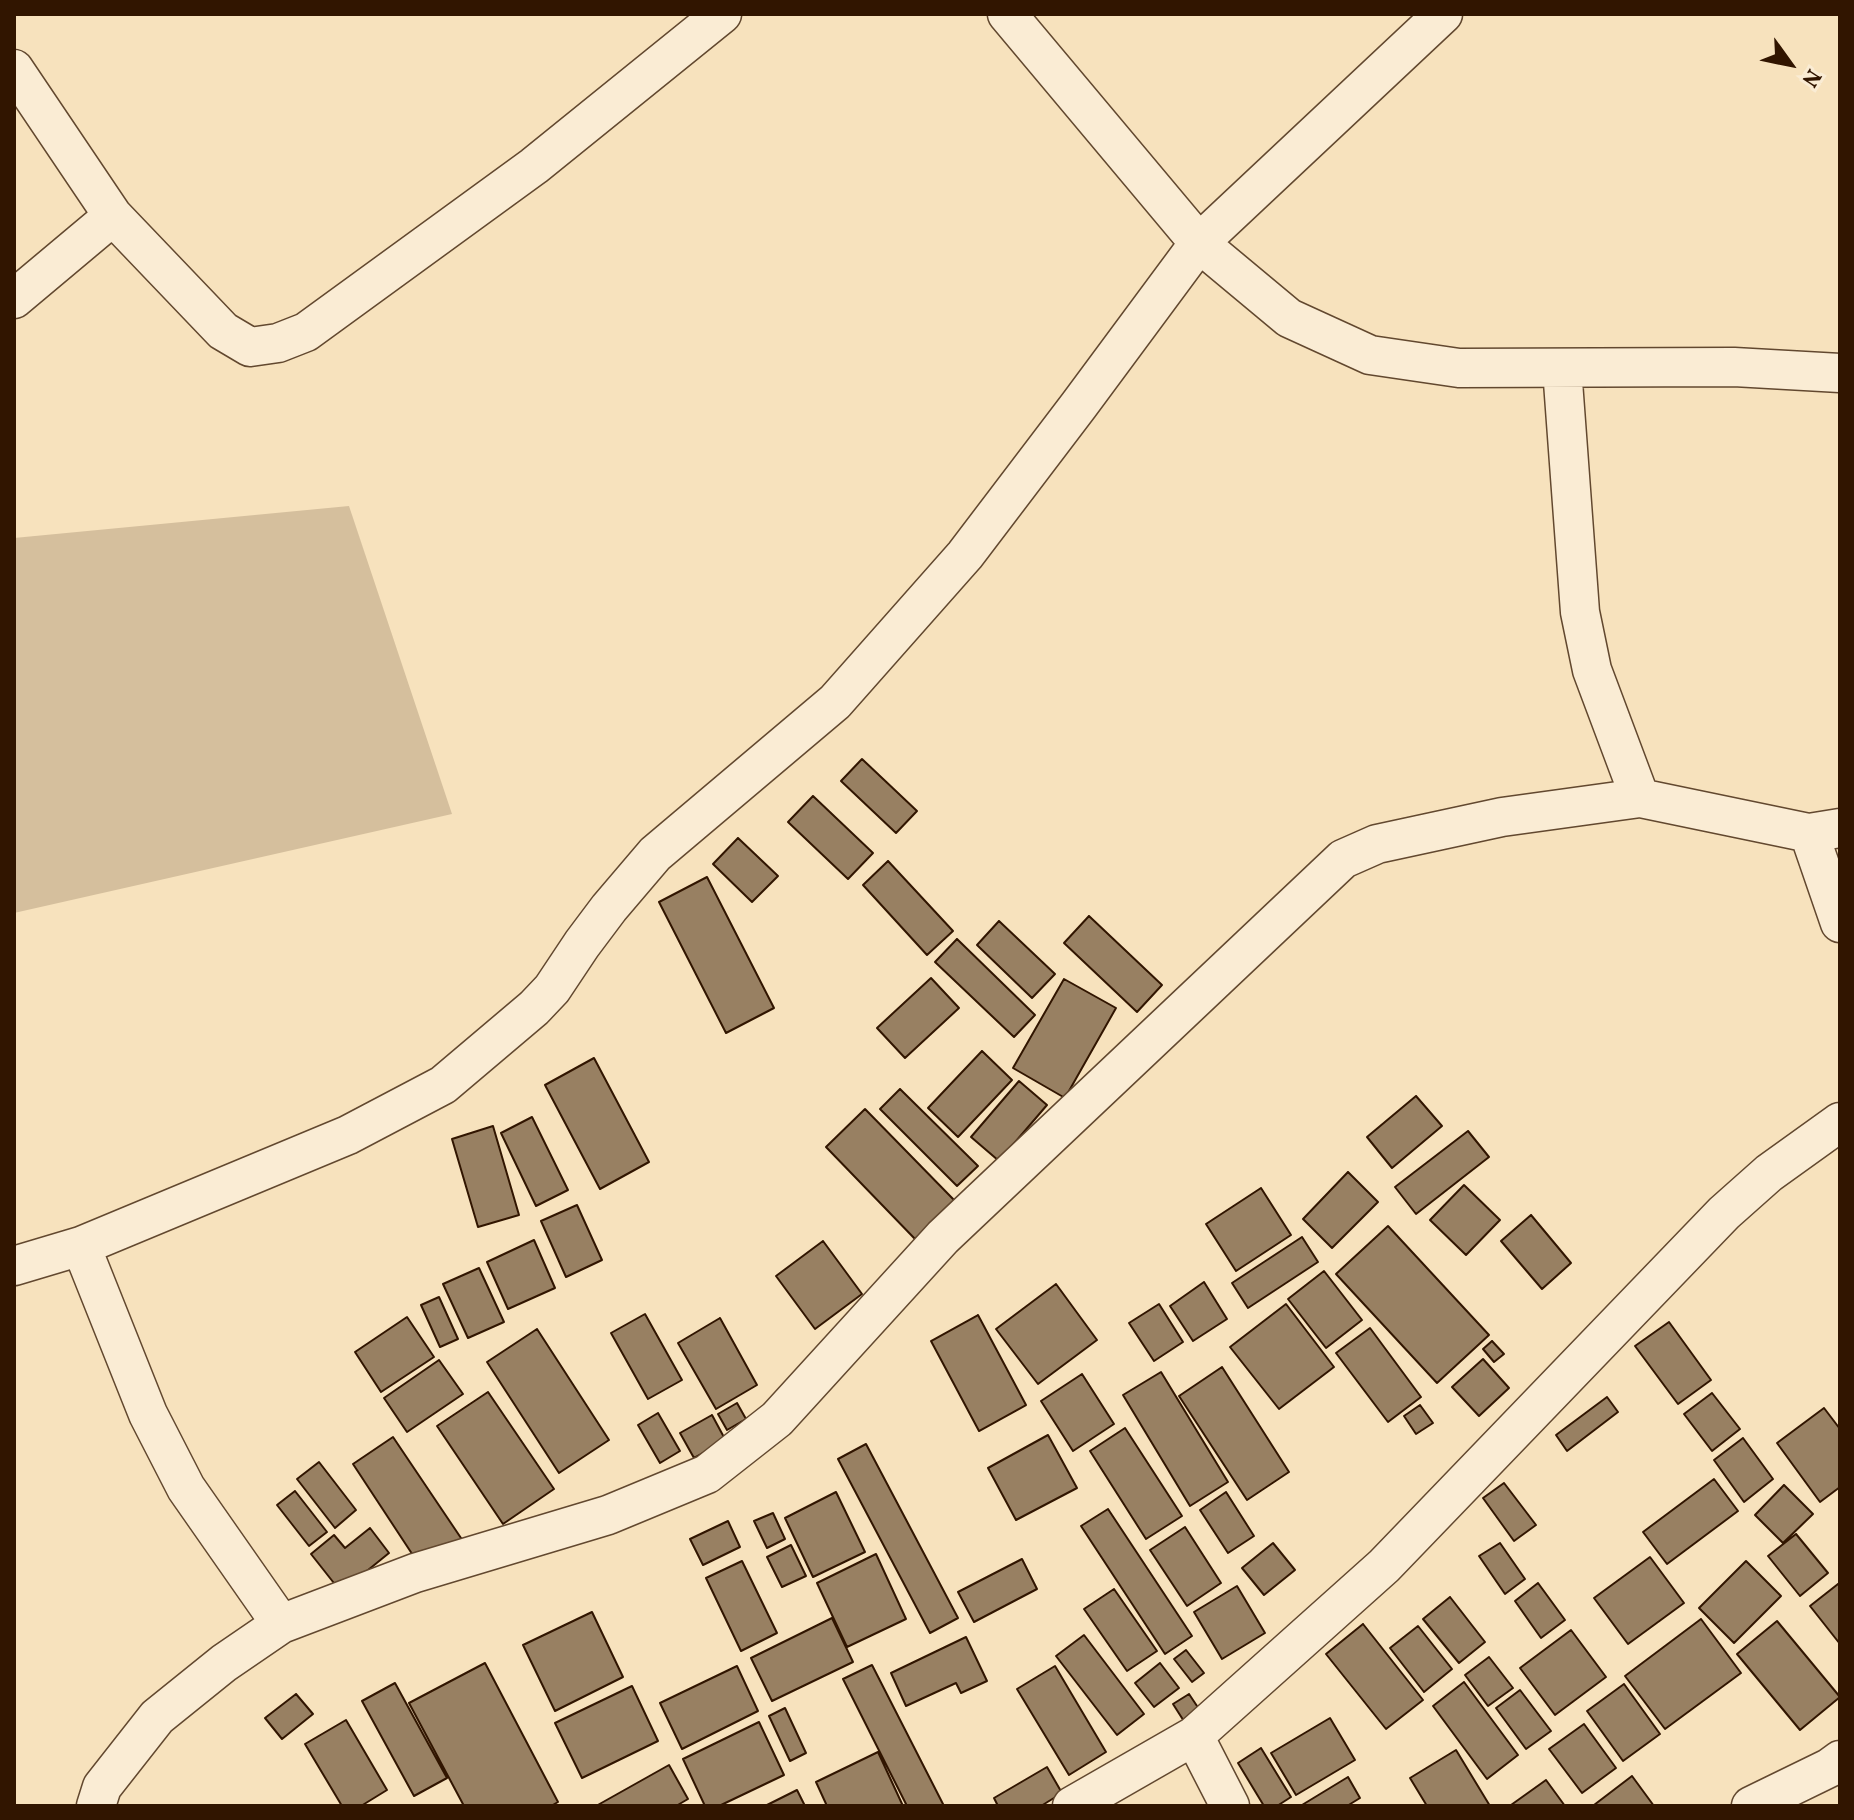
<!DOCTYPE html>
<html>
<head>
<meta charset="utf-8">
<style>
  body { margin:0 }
  #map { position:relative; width:1854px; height:1820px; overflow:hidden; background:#f7e2bd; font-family:Vollkorn,serif }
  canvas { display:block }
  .frame { position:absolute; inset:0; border:16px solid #311500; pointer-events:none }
  .north { position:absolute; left:1750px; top:24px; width:80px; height:80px; -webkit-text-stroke:6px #faecd4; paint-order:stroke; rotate:123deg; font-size:22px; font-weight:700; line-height:32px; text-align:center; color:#311500 }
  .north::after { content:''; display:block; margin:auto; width:28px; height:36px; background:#311500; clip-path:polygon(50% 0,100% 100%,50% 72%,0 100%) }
</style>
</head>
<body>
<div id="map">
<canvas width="1854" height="1820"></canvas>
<div class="frame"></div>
<div class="north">N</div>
</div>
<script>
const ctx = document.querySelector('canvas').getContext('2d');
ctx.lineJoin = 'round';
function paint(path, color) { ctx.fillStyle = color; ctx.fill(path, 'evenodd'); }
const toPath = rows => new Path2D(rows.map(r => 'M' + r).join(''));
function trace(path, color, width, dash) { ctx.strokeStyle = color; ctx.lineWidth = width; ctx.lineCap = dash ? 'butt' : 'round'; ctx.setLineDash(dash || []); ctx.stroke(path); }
paint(toPath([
  [349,506,452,814,14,913,14,538]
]), '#d5bf9d');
const building = toPath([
  [862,759,917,811,896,833,841,781,862,759],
  [813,796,873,853,848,879,788,822,813,796],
  [738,838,778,876,752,902,713,864,738,838],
  [888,861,953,931,927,955,863,885,888,861],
  [707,877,774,1008,726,1033,659,902,707,877],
  [1089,916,1162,985,1137,1012,1064,943,1089,916],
  [999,921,1055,974,1032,998,977,945,999,921],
  [957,939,1035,1015,1014,1037,935,962,957,939],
  [931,978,959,1008,905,1058,877,1028,931,978],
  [1064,979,1116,1008,1065,1098,1013,1068,1064,979],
  [982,1051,1012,1080,958,1137,928,1108,982,1051],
  [594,1058,649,1162,600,1189,545,1085,594,1058],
  [1019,1081,1047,1105,999,1161,971,1137,1019,1081],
  [900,1089,978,1166,957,1186,880,1109,900,1089],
  [1416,1096,1442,1126,1392,1168,1367,1137,1416,1096],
  [865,1109,955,1201,915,1239,826,1147,865,1109],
  [532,1117,568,1190,536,1206,501,1133,532,1117],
  [493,1126,519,1215,478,1227,452,1139,493,1126],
  [1468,1131,1489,1157,1416,1214,1395,1187,1468,1131],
  [1348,1172,1378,1202,1332,1248,1303,1219,1348,1172],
  [1464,1185,1500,1220,1466,1255,1430,1220,1464,1185],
  [1261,1188,1291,1235,1236,1271,1206,1224,1261,1188],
  [577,1205,602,1260,566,1277,541,1221,577,1205],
  [1531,1215,1571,1263,1542,1289,1501,1241,1531,1215],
  [1388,1226,1489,1335,1437,1383,1336,1274,1388,1226],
  [1302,1237,1318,1262,1248,1308,1232,1283,1302,1237],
  [534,1240,555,1288,508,1309,487,1262,534,1240],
  [823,1241,862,1294,815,1329,776,1276,823,1241],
  [479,1268,504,1322,468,1338,443,1284,479,1268],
  [1324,1271,1362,1320,1326,1348,1288,1299,1324,1271],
  [1204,1282,1227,1319,1193,1341,1170,1306,1204,1282],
  [1056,1284,1097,1340,1038,1384,996,1329,1056,1284],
  [439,1297,458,1339,440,1347,421,1305,439,1297],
  [1159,1304,1183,1342,1154,1361,1129,1323,1159,1304],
  [1286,1304,1334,1367,1279,1409,1230,1347,1286,1304],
  [645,1314,682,1380,648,1399,611,1333,645,1314],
  [978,1315,1026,1405,979,1431,931,1341,978,1315],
  [407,1317,434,1357,381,1392,355,1352,407,1317],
  [720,1318,757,1385,716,1409,678,1343,720,1318],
  [1669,1322,1711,1380,1678,1404,1635,1346,1669,1322],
  [1370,1328,1421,1397,1388,1422,1336,1353,1370,1328],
  [537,1329,609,1440,559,1473,487,1362,537,1329],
  [1492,1341,1504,1354,1494,1362,1483,1349,1492,1341],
  [1483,1359,1509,1388,1479,1416,1452,1387,1483,1359],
  [439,1360,463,1394,407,1432,384,1398,439,1360],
  [1222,1367,1289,1472,1247,1500,1179,1396,1222,1367],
  [1161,1372,1228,1482,1190,1506,1123,1395,1161,1372],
  [1082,1374,1114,1424,1073,1451,1041,1401,1082,1374],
  [488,1392,554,1489,503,1524,437,1426,488,1392],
  [1712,1393,1740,1429,1712,1451,1684,1414,1712,1393],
  [1607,1397,1618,1412,1567,1451,1556,1435,1607,1397],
  [737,1403,746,1419,727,1430,718,1414,737,1403],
  [1420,1405,1433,1423,1416,1434,1404,1416,1420,1405],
  [1824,1408,1840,1429,1840,1487,1820,1502,1777,1443,1824,1408],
  [658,1413,680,1451,660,1463,638,1425,658,1413],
  [712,1415,726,1441,694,1458,680,1433,712,1415],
  [1125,1428,1182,1516,1146,1539,1090,1451,1125,1428],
  [1048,1435,1077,1488,1016,1520,988,1468,1048,1435],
  [393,1437,463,1541,422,1569,353,1464,393,1437],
  [1743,1438,1773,1479,1744,1502,1714,1460,1743,1438],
  [866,1444,958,1618,930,1633,838,1459,866,1444],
  [319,1462,356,1510,335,1528,297,1479,319,1462],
  [1714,1479,1738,1511,1667,1564,1643,1532,1714,1479],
  [1504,1483,1536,1525,1514,1541,1483,1498,1504,1483],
  [1784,1485,1813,1514,1783,1543,1755,1515,1784,1485],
  [295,1491,327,1532,309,1546,277,1505,295,1491],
  [836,1492,865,1552,813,1577,785,1518,836,1492],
  [1226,1492,1254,1536,1228,1553,1200,1510,1226,1492],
  [1108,1509,1192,1636,1165,1654,1081,1526,1108,1509],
  [773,1513,785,1539,767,1548,754,1521,773,1513],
  [728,1521,740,1547,703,1565,690,1539,728,1521],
  [1185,1527,1221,1583,1187,1606,1150,1550,1185,1527],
  [370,1528,389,1553,341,1592,311,1554,334,1535,345,1548,370,1528],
  [1796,1534,1828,1573,1800,1596,1768,1556,1796,1534],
  [1273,1543,1295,1570,1264,1595,1242,1568,1273,1543],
  [1500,1543,1525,1579,1505,1594,1479,1556,1500,1543],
  [791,1545,806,1576,782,1587,767,1557,791,1545],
  [876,1554,906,1619,847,1647,817,1583,876,1554],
  [1650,1557,1684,1603,1628,1644,1594,1598,1650,1557],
  [1022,1559,1037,1589,974,1622,958,1592,1022,1559],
  [742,1561,777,1633,741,1651,706,1578,742,1561],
  [1746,1561,1781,1596,1734,1643,1699,1608,1746,1561],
  [1538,1583,1565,1620,1541,1638,1515,1601,1538,1583],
  [1838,1584,1840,1586,1840,1644,1810,1606,1838,1584],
  [1237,1586,1265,1633,1222,1659,1194,1612,1237,1586],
  [1114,1589,1157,1651,1127,1671,1084,1609,1114,1589],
  [1450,1597,1485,1642,1459,1663,1423,1619,1450,1597],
  [592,1612,623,1677,555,1711,523,1645,592,1612],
  [832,1618,853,1662,772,1701,751,1658,832,1618],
  [1701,1619,1741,1673,1665,1729,1625,1676,1701,1619],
  [1777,1621,1840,1697,1800,1730,1737,1654,1777,1621],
  [1363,1624,1423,1700,1386,1729,1326,1654,1363,1624],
  [1418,1626,1452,1669,1424,1692,1390,1648,1418,1626],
  [1571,1630,1606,1677,1555,1715,1520,1668,1571,1630],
  [1084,1635,1144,1714,1117,1735,1056,1656,1084,1635],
  [966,1637,987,1681,961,1693,956,1683,906,1706,891,1673,966,1637],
  [1186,1650,1204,1673,1192,1682,1174,1659,1186,1650],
  [1489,1657,1513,1688,1488,1706,1465,1675,1489,1657],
  [485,1663,558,1802,551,1806,464,1806,409,1703,485,1663],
  [1160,1663,1179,1688,1154,1707,1135,1683,1160,1663],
  [872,1665,944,1806,907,1806,843,1679,872,1665],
  [737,1666,758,1711,682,1749,660,1703,737,1666],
  [1055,1666,1106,1752,1069,1775,1017,1689,1055,1666],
  [1464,1682,1518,1755,1487,1779,1433,1706,1464,1682],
  [395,1683,447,1778,414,1796,362,1701,395,1683],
  [1624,1684,1660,1734,1623,1761,1587,1711,1624,1684],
  [632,1686,658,1741,582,1778,555,1723,632,1686],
  [1520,1690,1551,1731,1526,1749,1496,1708,1520,1690],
  [296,1694,313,1714,282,1739,265,1718,296,1694],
  [1189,1694,1203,1715,1187,1726,1173,1704,1189,1694],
  [785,1708,806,1753,790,1761,769,1716,785,1708],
  [1330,1718,1355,1760,1296,1795,1271,1753,1330,1718],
  [346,1720,387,1790,361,1806,342,1806,305,1744,346,1720],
  [759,1722,784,1775,719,1806,705,1806,683,1759,759,1722],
  [1584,1724,1616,1768,1582,1793,1549,1749,1584,1724],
  [1261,1748,1291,1797,1277,1806,1264,1806,1238,1763,1261,1748],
  [1456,1750,1490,1806,1427,1806,1410,1778,1456,1750],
  [878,1752,903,1806,827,1806,816,1782,878,1752],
  [669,1765,688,1799,676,1806,596,1806,669,1765],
  [1047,1767,1062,1793,1041,1806,998,1806,994,1798,1047,1767],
  [1632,1776,1654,1806,1595,1806,1594,1805,1632,1776],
  [1348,1777,1360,1798,1347,1806,1302,1806,1302,1805,1348,1777],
  [1546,1780,1565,1806,1512,1806,1511,1805,1546,1780],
  [797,1790,805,1806,765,1806,797,1790]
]);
paint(building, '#988062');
trace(building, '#311500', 2);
const minor = toPath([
  [1007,14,1199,243,1289,318,1370,355,1459,368,1734,367,1840,373],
  [14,69,113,216,223,331,250,347,278,343,306,332,534,166,722,14],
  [14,299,113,216],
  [1562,368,1580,612,1592,670,1640,798],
  [1809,833,1840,923],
  [81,1246,148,1414,186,1488,281,1624],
  [14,1266,81,1246,348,1135,443,1085,534,1008,552,989,582,944,609,908,655,854,835,702,965,555,1079,405,1199,243,1443,14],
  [1194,1736,1230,1806],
  [96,1806,102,1787,157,1717,224,1663,281,1624,415,1573,608,1515,707,1474,777,1419,943,1237,1343,859,1377,844,1502,817,1640,798,1809,833,1840,828],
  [1072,1806,1194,1736,1384,1566,1724,1213,1769,1173,1840,1122],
  [1751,1806,1829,1768,1840,1760]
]);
trace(minor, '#62482f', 41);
trace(minor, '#faecd4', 38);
</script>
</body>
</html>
